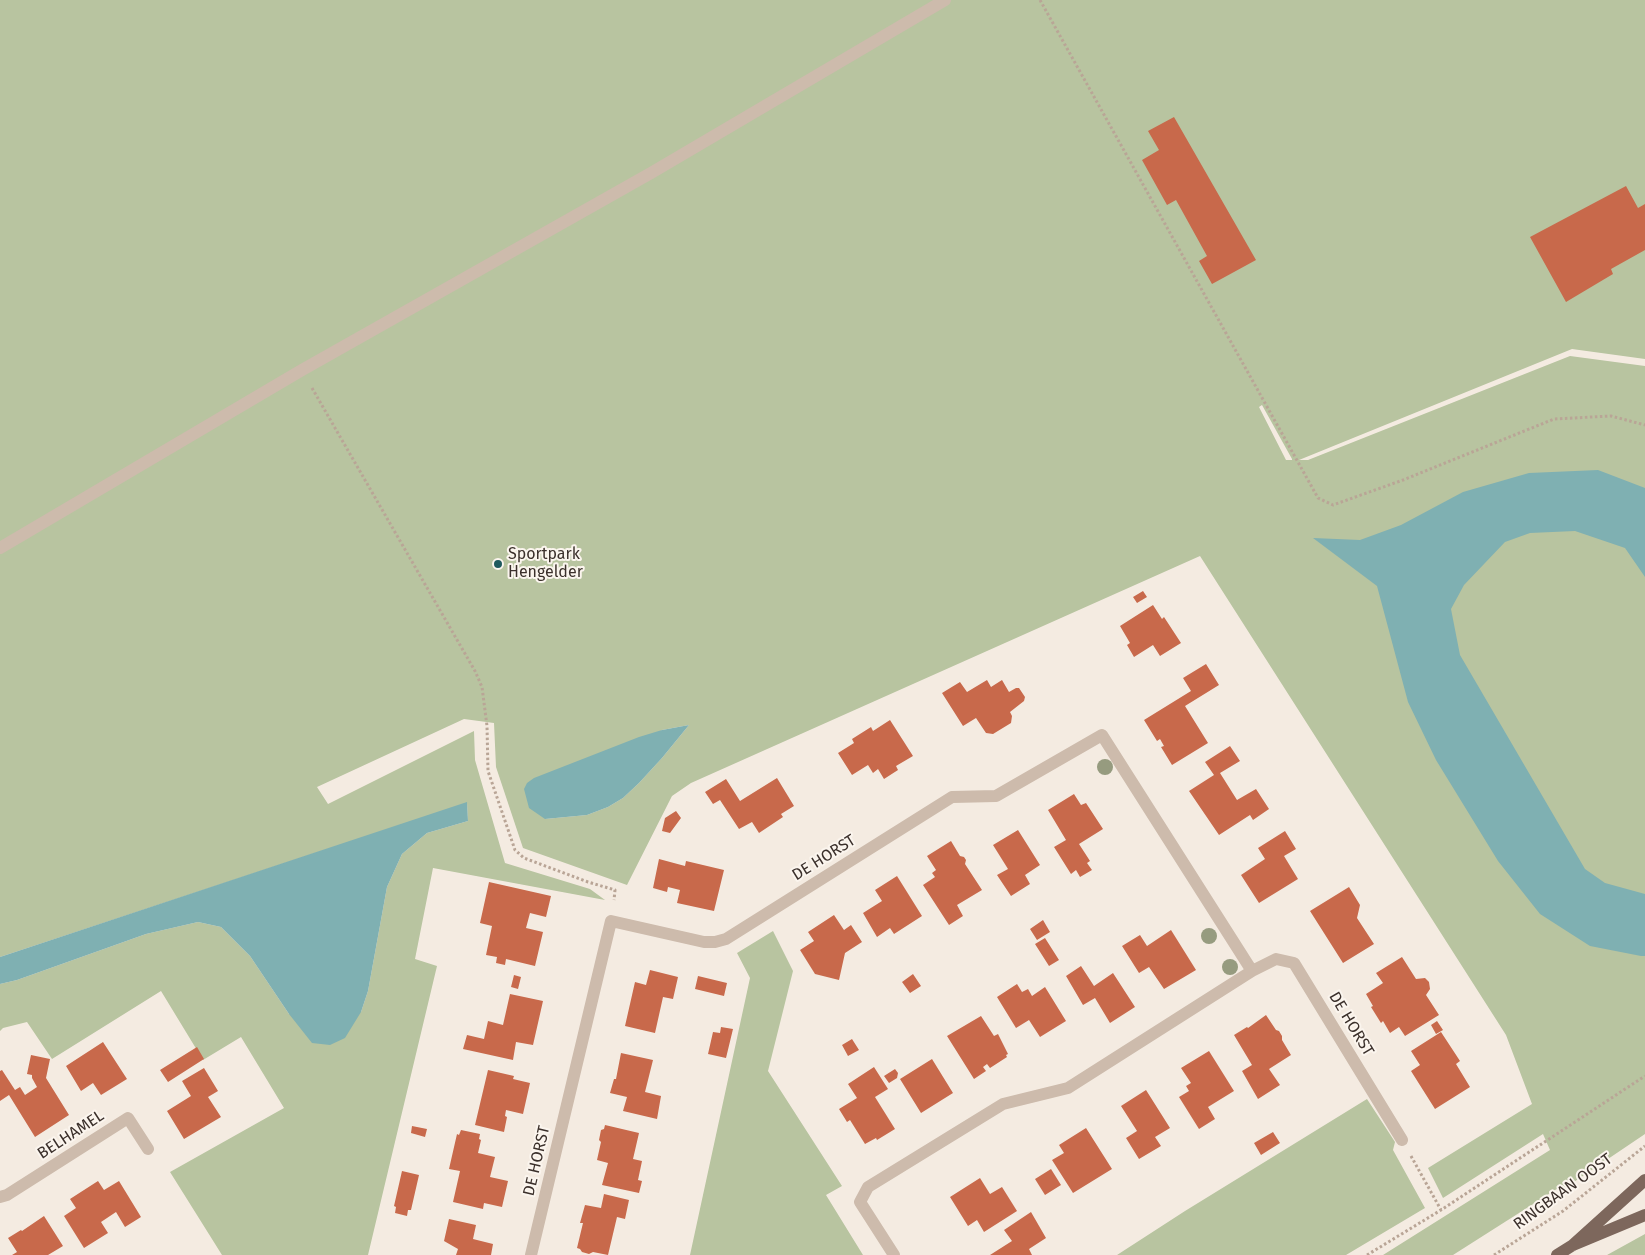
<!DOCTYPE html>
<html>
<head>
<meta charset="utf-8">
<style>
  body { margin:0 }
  canvas { display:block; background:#f4ebe1 }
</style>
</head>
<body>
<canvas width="1645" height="1255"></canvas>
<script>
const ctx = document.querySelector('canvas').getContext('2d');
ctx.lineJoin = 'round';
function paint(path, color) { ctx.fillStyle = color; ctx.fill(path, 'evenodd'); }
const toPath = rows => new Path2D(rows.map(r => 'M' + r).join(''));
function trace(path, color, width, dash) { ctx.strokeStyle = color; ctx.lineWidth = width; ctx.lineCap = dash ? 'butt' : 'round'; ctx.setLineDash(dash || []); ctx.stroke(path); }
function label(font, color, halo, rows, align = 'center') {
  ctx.font = font + ' "Fira Sans",sans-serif'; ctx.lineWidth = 4; ctx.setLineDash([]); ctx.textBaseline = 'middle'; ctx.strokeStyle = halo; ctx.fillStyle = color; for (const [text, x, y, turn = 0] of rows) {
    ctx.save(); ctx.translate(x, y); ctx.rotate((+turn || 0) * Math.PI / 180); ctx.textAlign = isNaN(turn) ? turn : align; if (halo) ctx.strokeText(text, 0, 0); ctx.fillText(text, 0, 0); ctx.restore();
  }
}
paint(toPath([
  [0,0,1645,0,1645,359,1572,349,1299,460,1308,460,1570,356,1645,366,1645,1134,1565,1188,1563,1185,1453,1255,1383,1255,1550,1150,1543,1134,1443,1198,1428,1168,1532,1104,1506,1035,1200,556,691,783,672,796,627,885,523,848,496,767,494,723,464,719,317,787,328,804,474,731,475,760,505,863,590,889,605,900,433,868,415,959,437,966,368,1255,222,1255,170,1172,284,1108,241,1037,203,1060,161,991,52,1059,27,1022,3,1028,0,1031,0,984,17,980,146,934,198,922,221,927,250,956,289,1014,361,1012,368,991,387,887,402,854,427,833,468,821,467,803,0,957],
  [1262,405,1292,459,1292,460,1286,460,1259,407],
  [689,725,662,758,639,783,623,798,608,807,587,815,545,819,662,730],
  [773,931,793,971,768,1071,842,1186,826,1195,863,1255,690,1255,750,978,737,953],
  [1367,1099,1395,1142,1393,1150,1425,1208,1346,1255,1117,1255,1185,1211],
  [1645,1234,1645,1255,1607,1255]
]), '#b8c4a0');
paint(toPath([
  [1598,470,1645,488,1645,577,1625,548,1575,531,1530,533,1505,542,1464,585,1451,609,1460,655,1585,869,1605,883,1645,894,1645,956,1641,956,1590,946,1540,914,1498,861,1436,760,1408,702,1377,586,1313,538,1360,540,1401,525,1463,492,1529,473],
  [689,725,662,758,639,783,623,798,608,807,587,815,545,819,529,808,524,789,527,783,534,778,639,737,662,730],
  [467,802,468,821,427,833,402,854,387,887,368,991,361,1012,345,1038,330,1045,312,1043,289,1014,250,956,221,927,198,922,146,934,17,980,0,984,0,957]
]), '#7fb0b2');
paint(toPath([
  [1174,117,1256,260,1212,284,1199,261,1207,256,1176,200,1167,205,1142,160,1159,150,1148,131],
  [1626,186,1638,208,1645,204,1645,250,1611,269,1613,274,1566,302,1530,237],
  [1143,591,1147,597,1137,603,1133,597],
  [1153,605,1162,619,1164,617,1181,643,1160,656,1153,645,1134,657,1127,645,1130,643,1120,626],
  [1206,664,1219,685,1185,706,1208,743,1172,765,1161,747,1164,746,1160,739,1157,741,1144,720,1191,691,1183,678],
  [987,680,991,687,1002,680,1009,692,1016,688,1019,688,1025,697,1024,701,1010,712,1012,716,1011,723,993,734,986,733,976,718,963,726,942,693,960,682,967,692],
  [890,720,913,756,896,766,898,770,884,779,878,769,873,773,868,765,852,775,838,753,854,743,852,739,871,727,873,731],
  [1230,746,1240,761,1220,773,1237,800,1256,789,1269,809,1253,820,1250,815,1219,835,1189,791,1214,775,1205,762],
  [777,778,794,806,781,814,783,817,759,833,752,822,739,829,720,800,713,804,705,792,726,779,740,801],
  [1074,794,1081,805,1086,803,1103,829,1079,844,1090,861,1087,863,1092,870,1080,877,1076,870,1071,874,1054,847,1066,840,1048,810],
  [676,811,681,818,670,833,662,831,665,818],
  [1018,830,1040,865,1025,875,1030,884,1011,896,997,875,1008,869,993,845],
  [1285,831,1296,849,1284,856,1298,879,1259,903,1241,875,1265,859,1258,848],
  [951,841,960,856,964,857,966,860,965,864,982,890,957,905,963,916,949,925,923,885,935,877,932,873,936,870,927,856],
  [659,859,685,866,686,861,724,870,714,911,677,903,680,890,668,887,667,892,653,888],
  [897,876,922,916,894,934,890,928,877,937,863,913,882,901,875,890],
  [489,882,551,896,546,917,530,913,526,928,543,932,535,966,506,959,505,965,496,963,497,957,486,955,492,926,480,923],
  [1349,887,1360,905,1357,918,1374,944,1343,963,1310,911],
  [834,915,844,930,851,925,862,942,845,953,839,980,815,974,800,950,814,941,808,932],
  [1043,920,1050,932,1037,940,1030,929],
  [1171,930,1196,970,1164,989,1149,967,1139,973,1122,946,1140,935,1147,946],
  [1045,938,1059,960,1049,966,1035,944],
  [1402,957,1416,979,1425,978,1429,982,1430,989,1426,995,1439,1015,1405,1036,1399,1027,1390,1033,1383,1021,1381,1023,1371,1007,1373,1006,1366,994,1383,983,1376,973],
  [1081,966,1094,986,1113,973,1135,1007,1110,1023,1095,998,1083,1005,1066,976],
  [650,970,678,977,673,999,663,997,655,1033,625,1026,635,982,646,985],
  [913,974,921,986,910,993,902,982],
  [514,975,521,977,518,989,511,987],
  [698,976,727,983,724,996,695,989],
  [1017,984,1022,992,1028,989,1032,996,1045,987,1066,1021,1040,1037,1029,1020,1016,1028,997,997],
  [510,994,543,1001,533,1045,516,1042,513,1060,463,1049,467,1035,484,1039,488,1021,503,1025],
  [1266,1015,1276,1030,1279,1031,1282,1036,1282,1040,1291,1055,1269,1069,1280,1085,1258,1099,1242,1071,1252,1065,1234,1035,1247,1027,1248,1028],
  [981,1016,994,1036,998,1034,1008,1054,1006,1055,1007,1057,990,1068,987,1064,983,1067,986,1071,974,1079,947,1036],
  [1437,1021,1443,1030,1436,1034,1431,1025],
  [721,1027,733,1029,726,1058,708,1054,713,1032,720,1033],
  [1441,1032,1460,1061,1456,1064,1470,1087,1435,1109,1411,1071,1420,1065,1411,1051],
  [852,1039,859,1050,848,1056,842,1045],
  [103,1042,127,1079,101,1095,93,1083,81,1091,66,1066],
  [197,1047,204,1059,168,1082,160,1070],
  [1209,1051,1234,1091,1208,1107,1215,1119,1199,1129,1179,1097,1189,1091,1186,1086,1191,1083,1181,1068],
  [621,1053,653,1060,645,1092,661,1096,657,1119,623,1111,627,1097,610,1093,614,1079,616,1079],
  [31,1055,50,1059,46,1078,69,1115,35,1137,9,1095,0,1101,0,1071,2,1070,15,1090,20,1087,25,1095,37,1087,32,1078,32,1075,27,1074],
  [932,1059,953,1093,921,1113,900,1079],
  [874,1067,888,1089,875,1097,895,1129,877,1140,876,1138,865,1144,850,1120,847,1122,839,1109,857,1098,848,1084],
  [204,1068,218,1091,208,1097,221,1117,184,1139,167,1111,191,1096,182,1081],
  [895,1069,898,1073,897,1078,889,1083,884,1076],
  [488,1070,514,1076,513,1079,530,1083,523,1114,506,1110,505,1116,507,1117,504,1132,475,1125],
  [1146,1090,1170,1128,1155,1137,1161,1146,1139,1159,1126,1138,1137,1131,1121,1106],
  [605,1125,639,1133,633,1159,642,1161,638,1180,642,1181,639,1193,602,1185,608,1163,597,1160,601,1142,599,1140,601,1130,604,1129],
  [412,1126,427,1129,425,1137,411,1133],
  [1086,1128,1112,1169,1073,1193,1052,1160,1064,1153,1059,1145],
  [461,1130,480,1134,479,1139,481,1140,478,1153,495,1157,490,1177,508,1181,502,1207,484,1203,483,1209,453,1202,460,1171,449,1169,457,1134,459,1135],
  [1273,1132,1280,1143,1261,1155,1254,1143],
  [1051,1169,1061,1185,1045,1195,1035,1179],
  [402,1171,419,1175,411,1210,408,1210,407,1216,395,1213,396,1207,394,1206],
  [980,1178,990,1194,1002,1187,1017,1211,984,1232,977,1220,968,1226,950,1197],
  [98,1181,104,1190,119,1181,141,1217,125,1227,116,1212,101,1222,108,1233,84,1248,64,1216,76,1208,70,1199],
  [604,1194,629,1200,625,1219,617,1217,608,1255,593,1252,589,1254,582,1252,580,1249,577,1248,583,1223,580,1223,585,1205,601,1208],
  [1031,1212,1046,1238,1029,1249,1032,1255,990,1255,1012,1241,1004,1230],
  [44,1216,63,1246,48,1255,12,1255,17,1252,8,1238,21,1230,22,1231],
  [449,1219,476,1225,473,1239,493,1244,491,1255,456,1255,458,1249,444,1241]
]), '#c8694b');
trace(toPath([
  [1040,0,1318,498,1333,505,1403,480,1554,419,1611,416,1645,425],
  [312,388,475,671,482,687,487,726,488,771,515,850,524,858,588,882,615,890,614,900],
  [1411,1156,1441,1210],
  [1367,1255,1441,1210,1645,1076],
  [1494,1255,1563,1211,1645,1146]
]), '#b9a596', 3, [2.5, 2.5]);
trace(toPath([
  [0,548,302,370,651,173,945,0],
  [0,1197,7,1195,128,1118,148,1149],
  [531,1255,611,921,704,942,715,942,726,939,952,797,996,796,1102,735,1252,971],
  [894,1255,860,1202,868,1187,1003,1104,1068,1088,1252,971,1276,959,1294,963,1402,1140]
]), '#cdbbac', 12);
trace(toPath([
  [1573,1245,1645,1180],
  [1557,1255,1573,1245,1645,1215]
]), '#7d675c', 12);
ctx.fillStyle = '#969b7f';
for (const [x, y] of [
  [1105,767],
  [1209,936],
  [1230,967]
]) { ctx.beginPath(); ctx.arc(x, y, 8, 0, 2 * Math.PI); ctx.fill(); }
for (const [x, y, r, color] of [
  [498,564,5,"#1f5a5e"]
]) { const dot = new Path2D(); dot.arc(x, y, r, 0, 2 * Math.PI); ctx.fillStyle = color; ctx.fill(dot); trace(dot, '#fbf5ee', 2); }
label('16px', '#3b302b', '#fbf5ee', [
  ["Sportpark",508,555],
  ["Hengelder",508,573]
], 'left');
label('16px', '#3b302b', '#fbf5ee', [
  ["DE HORST",824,858,-32],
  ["DE HORST",1351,1024,59],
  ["BELHAMEL",71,1135,-33],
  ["DE HORST",537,1161,-77],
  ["RINGBAAN OOST",1563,1192,-36]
]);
</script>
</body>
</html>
